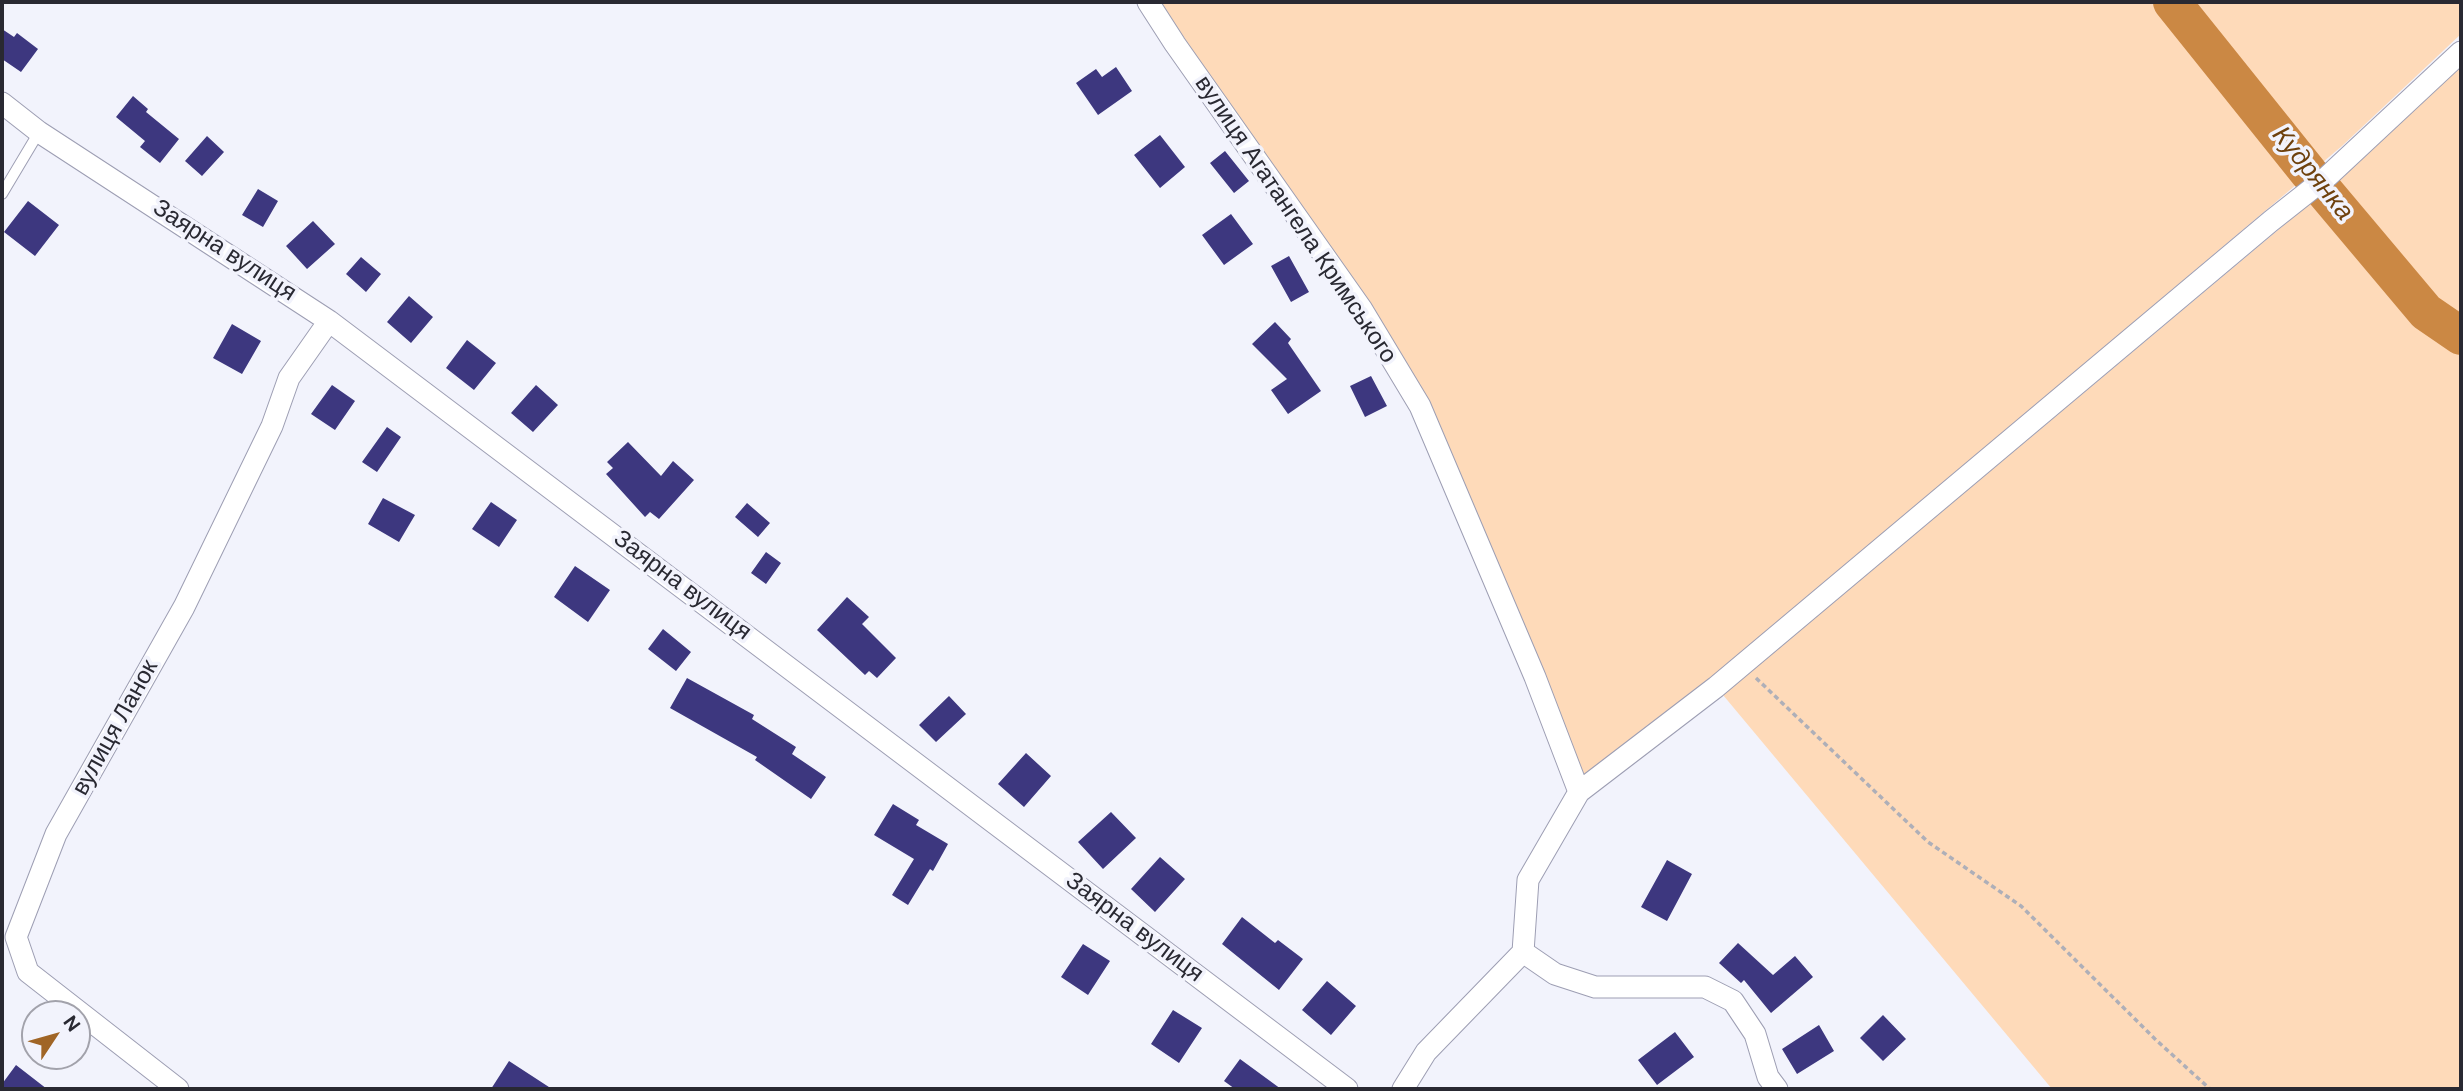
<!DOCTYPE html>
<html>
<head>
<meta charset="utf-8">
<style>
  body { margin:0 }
  #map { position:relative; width:2463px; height:1091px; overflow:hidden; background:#f2f3fc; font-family:"DM Sans",sans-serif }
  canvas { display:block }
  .frame { position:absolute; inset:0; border:4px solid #292932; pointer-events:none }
  .north { position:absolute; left:21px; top:1000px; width:70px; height:70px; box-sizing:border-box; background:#f2f3fc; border:2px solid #a2a2ab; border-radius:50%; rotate:54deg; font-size:19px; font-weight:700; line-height:28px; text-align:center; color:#292932 }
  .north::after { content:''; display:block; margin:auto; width:24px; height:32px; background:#a06526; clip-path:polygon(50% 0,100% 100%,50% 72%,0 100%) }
</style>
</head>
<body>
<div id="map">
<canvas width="2463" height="1091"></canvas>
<div class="frame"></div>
<div class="north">N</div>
</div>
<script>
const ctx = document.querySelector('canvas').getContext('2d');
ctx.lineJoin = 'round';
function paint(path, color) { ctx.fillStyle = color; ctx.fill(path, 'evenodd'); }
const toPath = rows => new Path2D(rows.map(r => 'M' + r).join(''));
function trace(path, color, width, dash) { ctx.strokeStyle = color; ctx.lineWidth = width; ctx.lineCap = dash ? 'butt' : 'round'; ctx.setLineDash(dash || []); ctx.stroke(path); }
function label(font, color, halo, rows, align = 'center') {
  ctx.font = font + ' "DM Sans",sans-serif'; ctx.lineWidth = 7; ctx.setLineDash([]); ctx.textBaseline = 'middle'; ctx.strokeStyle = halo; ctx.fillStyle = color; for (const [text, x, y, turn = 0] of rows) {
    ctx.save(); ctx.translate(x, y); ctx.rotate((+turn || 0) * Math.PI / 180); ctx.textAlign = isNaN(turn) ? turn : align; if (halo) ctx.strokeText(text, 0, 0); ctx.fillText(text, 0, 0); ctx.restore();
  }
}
paint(toPath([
  [1156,2,2461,2,2461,34,2342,146,1709,681,1582,778,1425,403],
  [2461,65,2461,1089,2052,1089,1723,695,2358,163]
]), '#fedab9');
trace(toPath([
  [2172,2,2309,173,2426,312,2461,336]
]), '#cb8844', 38);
paint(toPath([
  [2,29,14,37,17,33,38,49,21,72,2,59],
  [1116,67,1132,91,1098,115,1076,83,1096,69,1102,77],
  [133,96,148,109,146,112,179,139,160,163,140,147,145,141,116,117],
  [1160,135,1185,167,1160,188,1134,155],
  [207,136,224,152,202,176,185,161],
  [1225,151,1249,181,1234,193,1210,163],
  [258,189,278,201,263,227,242,215],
  [28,201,59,225,35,256,4,232],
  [1231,214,1253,244,1224,265,1202,235],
  [313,221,335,244,307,269,286,246],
  [1289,256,1309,292,1291,302,1271,266],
  [361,257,381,274,366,292,346,274],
  [409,296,433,317,411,343,387,322],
  [1275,322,1291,339,1288,343,1321,391,1288,414,1271,390,1287,379,1252,344],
  [232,324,261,341,242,374,213,358],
  [467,340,496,363,474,390,446,368],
  [1371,376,1387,406,1365,417,1350,386],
  [332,385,355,401,335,430,311,414],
  [536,385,558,405,533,432,511,413],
  [387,427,401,437,377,472,362,462],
  [628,442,661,476,673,461,694,480,659,519,650,512,645,517,606,474,613,468,607,462],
  [383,498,415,515,399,542,368,524],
  [491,502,517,520,499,547,472,529],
  [747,503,770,523,758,537,735,517],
  [766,552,781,563,766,584,751,573],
  [575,566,610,590,588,622,554,597],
  [847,597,869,617,862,624,896,658,877,678,869,671,865,675,817,630],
  [663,629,691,652,676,671,648,649],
  [687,678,754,715,752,719,796,747,792,754,826,777,811,799,755,760,757,757,670,708],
  [949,696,966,714,936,742,919,725],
  [1026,753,1051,776,1024,807,998,784],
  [893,804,919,820,916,825,948,844,933,871,930,869,908,905,892,895,914,859,874,835],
  [1111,812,1136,838,1103,869,1078,842],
  [1160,857,1185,879,1155,912,1131,889],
  [1667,860,1692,874,1667,921,1641,907],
  [1242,917,1275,943,1278,940,1303,959,1279,990,1222,944],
  [1738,943,1773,975,1795,956,1813,977,1771,1013,1744,980,1741,983,1719,963],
  [1083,944,1110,961,1088,995,1061,977],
  [1327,981,1356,1006,1331,1035,1302,1010],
  [1173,1010,1202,1028,1179,1063,1151,1044],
  [1883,1015,1906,1039,1883,1061,1860,1038],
  [1819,1025,1834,1051,1797,1074,1782,1049],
  [1675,1032,1694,1057,1657,1085,1638,1060],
  [1240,1059,1281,1089,1235,1089,1224,1081],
  [509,1061,552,1089,491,1089],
  [16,1065,47,1089,2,1089,2,1084]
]), '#3d377f');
const lane = toPath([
  [2,194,39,132]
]);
const street = toPath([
  [1148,2,1175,44,1361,308,1420,406,1535,677,1579,792],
  [2,103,39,132,329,321,1347,1089],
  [1523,952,1555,974,1595,987,1705,987,1733,1001,1755,1034,1768,1077,1777,1089],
  [178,1089,28,972,16,937,56,834,184,607,272,426,289,378,329,321],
  [1403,1089,1426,1052,1523,952,1528,880,1579,792,1716,687,2271,221,2328,176,2461,52]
]);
trace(lane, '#9d9eb3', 12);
trace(street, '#9d9eb3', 23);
trace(toPath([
  [1756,678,1928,842,2021,906,2155,1039,2210,1089]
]), '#aeafb8', 3.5, [5, 3.5]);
trace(lane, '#fff', 10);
trace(street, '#fff', 21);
label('24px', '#292932', '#f2f3fc', [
  ["вулиця Агатангела Кримського",1295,220,56],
  ["Заярна вулиця",224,251,33],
  ["Заярна вулиця",682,586,37],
  ["вулиця Ланок",116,728,-61],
  ["Заярна вулиця",1134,928,37]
]);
label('italic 26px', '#6e410d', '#f2f3fc', [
  ["Кудрянка",2312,174,51]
]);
</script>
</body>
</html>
